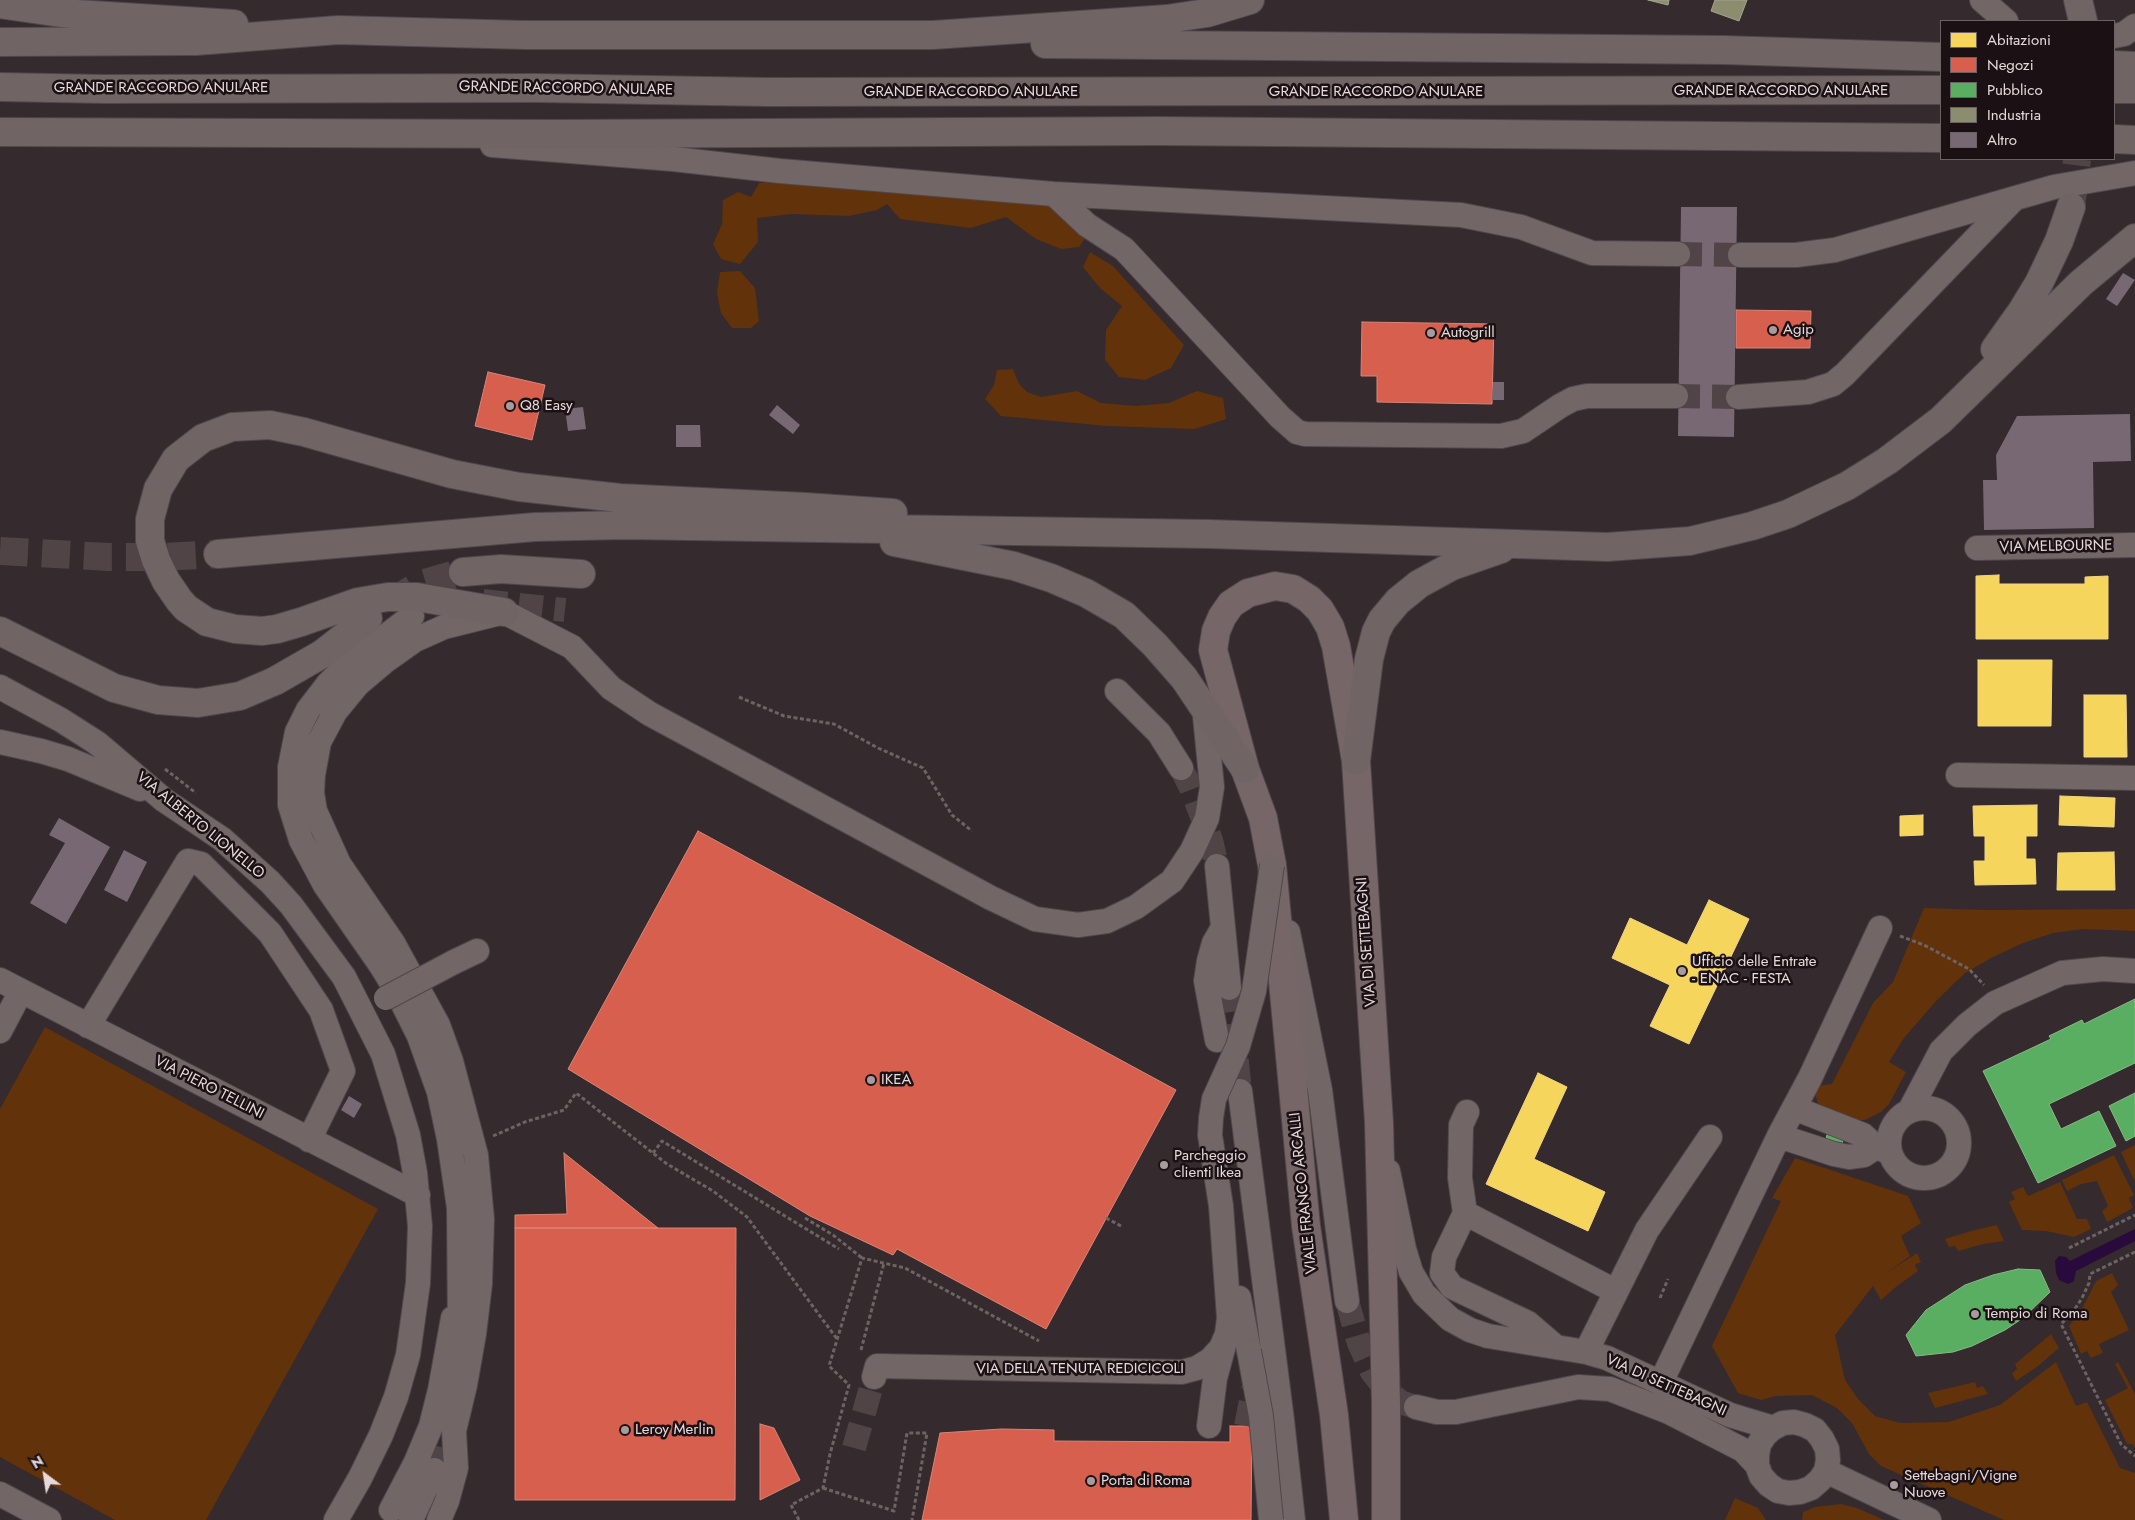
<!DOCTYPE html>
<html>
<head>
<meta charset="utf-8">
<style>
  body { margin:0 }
  #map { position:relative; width:2135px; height:1520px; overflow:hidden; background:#352a2d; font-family:Jost,sans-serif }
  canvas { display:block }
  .legend { position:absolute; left:1940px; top:20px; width:175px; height:140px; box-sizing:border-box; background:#1b1114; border:1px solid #6c6164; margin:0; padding:6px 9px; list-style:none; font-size:15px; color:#e6d8db }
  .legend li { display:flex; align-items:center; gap:10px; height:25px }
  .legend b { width:25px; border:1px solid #6c6164 }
  .north { position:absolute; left:20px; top:1450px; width:50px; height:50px; -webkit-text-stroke:4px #1b1114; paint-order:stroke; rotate:329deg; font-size:14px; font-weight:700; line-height:20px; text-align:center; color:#e6d8db }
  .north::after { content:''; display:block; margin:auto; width:18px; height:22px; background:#e6d8db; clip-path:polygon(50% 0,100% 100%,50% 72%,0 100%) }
</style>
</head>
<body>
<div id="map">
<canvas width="2135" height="1520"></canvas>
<ul class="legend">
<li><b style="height:14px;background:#f6d55c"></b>Abitazioni</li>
<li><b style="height:14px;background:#d6604d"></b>Negozi</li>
<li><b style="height:14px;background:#5aae61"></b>Pubblico</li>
<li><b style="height:14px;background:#8c8c6e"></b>Industria</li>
<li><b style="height:14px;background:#786873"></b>Altro</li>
</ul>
<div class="north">N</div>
</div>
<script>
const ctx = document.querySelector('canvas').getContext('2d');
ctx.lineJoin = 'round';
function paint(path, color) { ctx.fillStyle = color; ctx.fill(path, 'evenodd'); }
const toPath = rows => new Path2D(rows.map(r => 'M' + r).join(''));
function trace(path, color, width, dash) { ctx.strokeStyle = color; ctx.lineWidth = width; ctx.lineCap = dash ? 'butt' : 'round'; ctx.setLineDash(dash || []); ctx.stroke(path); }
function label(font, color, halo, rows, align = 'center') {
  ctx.font = font + ' Jost,sans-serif'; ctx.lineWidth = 5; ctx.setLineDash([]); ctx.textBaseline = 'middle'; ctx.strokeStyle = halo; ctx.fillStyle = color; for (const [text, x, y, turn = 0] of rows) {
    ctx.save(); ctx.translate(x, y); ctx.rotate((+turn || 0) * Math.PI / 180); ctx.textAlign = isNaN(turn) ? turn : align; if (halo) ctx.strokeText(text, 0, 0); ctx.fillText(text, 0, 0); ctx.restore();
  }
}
paint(toPath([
  [789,180,1045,203,1057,211,1085,238,1079,247,1061,249,1036,239,1006,217,971,228,900,219,887,204,877,210,849,216,791,214,757,218,758,242,740,264,721,259,713,244,722,224,723,200,738,192,751,197,759,183],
  [1090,252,1113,266,1184,345,1171,368,1145,380,1119,377,1105,360,1106,330,1122,306,1100,288,1083,267],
  [740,271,755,288,759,321,751,328,732,328,721,313,717,293,720,272],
  [1013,369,1019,384,1027,392,1041,397,1077,391,1101,403,1136,406,1169,403,1197,391,1223,398,1226,419,1195,429,1107,426,1001,416,985,399,994,385,997,370],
  [1924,908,1987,910,2135,909,2135,931,2083,929,2053,933,2023,943,1991,958,1965,973,1937,1000,1904,1038,1889,1062,1906,1072,1889,1104,1881,1112,1865,1120,1847,1120,1827,1113,1818,1103,1814,1091,1817,1086,1832,1084,1873,1003,1893,982],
  [45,1027,378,1209,206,1520,115,1520,0,1457,0,1109],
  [2135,1145,2135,1182,2121,1152],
  [2114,1155,2134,1195,2129,1198,2133,1208,2107,1222,2102,1211,2108,1206,2097,1181,2081,1184,2067,1191,2062,1180],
  [1795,1158,1908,1196,1921,1223,1901,1236,1910,1256,1888,1272,1917,1253,1921,1262,1915,1265,1918,1271,1897,1286,1881,1300,1873,1286,1835,1335,1845,1380,1858,1399,1875,1416,1900,1423,1949,1422,2000,1405,2056,1362,2076,1406,2087,1402,2120,1468,2135,1473,2135,1520,2004,1520,1881,1466,1869,1454,1852,1423,1837,1408,1812,1395,1776,1396,1761,1400,1738,1393,1712,1346,1781,1201,1772,1198],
  [2060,1182,2077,1219,2087,1219,2091,1229,2074,1237,2046,1231,2022,1230,2009,1202,2015,1199,2011,1192,2023,1187,2028,1196],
  [1997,1225,2004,1241,1983,1244,1958,1251,1955,1246,1949,1247,1945,1239,1971,1231],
  [2112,1273,2118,1285,2111,1292,2129,1330,2099,1344,2103,1353,2091,1358,2087,1351,2081,1354,2069,1326,2083,1307,2096,1281],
  [2051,1334,2059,1348,2038,1366,2016,1381,2012,1373,2017,1369,2015,1364],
  [2118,1362,2135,1394,2135,1448,2132,1444,2127,1444,2105,1400,2128,1388,2115,1364],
  [1975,1382,1977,1388,1983,1386,1988,1394,1935,1408,1928,1393],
  [1735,1498,1758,1508,1766,1520,1725,1520],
  [1841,1504,1857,1508,1884,1520,1802,1520,1803,1512,1815,1507]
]), '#62320b');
paint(toPath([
  [2135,1229,2135,1241,2076,1271,2074,1281,2068,1284,2059,1280,2056,1273,2055,1261,2059,1256,2066,1257,2070,1261]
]), '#280a3c');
const homes = toPath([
  [1999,575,1999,584,2085,584,2085,577,2108,576,2108,639,1976,639,1976,576,1999,575],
  [1978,660,2052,660,2051,726,1978,726,1978,660],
  [2084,695,2126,695,2127,757,2084,757,2084,695],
  [2060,796,2115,798,2114,827,2059,825,2060,796],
  [2037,805,2037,836,2026,836,2026,859,2035,859,2036,884,1975,885,1974,861,1985,861,1985,836,1974,836,1973,806,2037,805],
  [1923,815,1923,835,1900,836,1900,816,1923,815],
  [2114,852,2115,890,2057,890,2058,853,2114,852],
  [1709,900,1749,919,1689,1044,1650,1026,1670,985,1612,958,1630,918,1687,945,1709,900],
  [1538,1073,1567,1087,1534,1159,1605,1192,1588,1231,1486,1184,1538,1073]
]);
paint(homes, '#f6d55c');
trace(homes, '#f1d682', 1);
const shops = toPath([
  [1736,310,1811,311,1810,348,1736,348,1736,310],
  [1362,322,1494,324,1492,404,1377,402,1377,376,1361,376,1362,322],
  [488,372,545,385,532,440,475,426,488,372],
  [698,831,1176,1090,1046,1329,897,1249,893,1255,810,1216,568,1069,698,831],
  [564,1153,658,1228,515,1228,515,1215,567,1214,564,1153],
  [515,1228,736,1228,735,1500,515,1500,515,1228],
  [760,1424,774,1428,800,1480,760,1500,760,1424],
  [1230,1426,1252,1426,1251,1520,922,1520,940,1433,1001,1429,1054,1430,1054,1441,1230,1442,1230,1426]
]);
paint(shops, '#d6604d');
trace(shops, '#db8478', 1);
const public = toPath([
  [2135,999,2135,1063,2049,1104,2061,1129,2099,1111,2116,1146,2038,1183,1983,1071,2051,1039,2049,1036,2082,1020,2084,1024,2135,999],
  [2135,1093,2135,1136,2126,1141,2109,1106,2135,1093],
  [1828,1131,1844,1135,1842,1144,1826,1139,1828,1131],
  [2018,1269,2040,1270,2050,1292,2023,1318,2005,1330,1972,1346,1953,1352,1916,1356,1906,1335,1926,1310,1965,1285,1993,1275,2018,1269]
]);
paint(public, '#5aae61');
trace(public, '#84bb86', 1);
const industry = toPath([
  [1648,0,1669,0,1668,5,1648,0],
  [1715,0,1747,0,1739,21,1711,11,1715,0]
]);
paint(industry, '#8c8c6e');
trace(industry, '#a7a38f', 1);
paint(toPath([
  [1681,207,1737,207,1734,437,1678,436],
  [2123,273,2135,280,2117,306,2106,299],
  [1493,382,1504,382,1504,400,1492,400],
  [777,405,800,425,793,434,769,415],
  [583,407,586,429,568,431,565,409],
  [2130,414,2131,461,2093,462,2094,528,1984,530,1983,480,1997,480,1996,455,2017,416],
  [676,425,700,425,701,447,676,447],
  [59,818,110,847,66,924,30,903,65,843,49,835],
  [124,850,147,862,127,902,104,890],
  [349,1096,362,1104,354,1118,341,1110]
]), '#786873');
trace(toPath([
  [1678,254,1740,255],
  [1676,396,1738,397],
  [483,601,565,610],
  [1181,768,1191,788,1211,840,1217,866],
  [1229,988,1240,1091],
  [1347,1301,1359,1343,1372,1372,1384,1387,1400,1402,1416,1407],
  [1246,1426,1255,1381],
  [854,1448,874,1377],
  [434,1470,450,1411]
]), '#504447', 24, [24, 12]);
trace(toPath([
  [2071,207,2077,159],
  [0,551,109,557,161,557,218,554],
  [389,603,421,584,463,572]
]), '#504447', 28, [28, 14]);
const minor = toPath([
  [1982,0,2006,21],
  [2114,36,2124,34,2135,26],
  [492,145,673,159,780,171,1054,194,1461,215,1521,227,1592,253,1678,254],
  [1054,194,1087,225,1124,249,1280,417,1297,432,1305,434,1501,436,1523,431,1560,406,1573,399,1587,396,1676,396],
  [1740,255,1796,255,1835,250,2054,187,2135,173],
  [1738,397,1808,392,1833,384,1845,374,2014,199],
  [1977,548,2135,545],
  [412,616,345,667,328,684,308,710,297,732,290,767,290,805,301,840,325,885,380,964,395,988,419,1036,439,1092,449,1139,459,1208,460,1339],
  [0,687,61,720,97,743,164,800,222,839,270,882,291,905,344,977,383,1054,408,1135,415,1173,420,1226,418,1283,408,1355,396,1397,381,1435,360,1478,336,1520],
  [1117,691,1159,733,1181,768],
  [0,742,41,751,68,759,140,789],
  [1958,775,2135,778],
  [1217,866,1229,988],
  [1288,932,1320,1090,1347,1301],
  [454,962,477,951],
  [0,980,418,1195],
  [88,1026,188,861,201,864,270,933,321,1010,343,1071,309,1140],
  [0,1031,21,991],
  [1217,1040,1206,981,1209,961,1214,943,1221,931],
  [1240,1091,1282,1420,1293,1520],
  '1889 1143a35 35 0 1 1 70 0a35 35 0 1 1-70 0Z',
  [1794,1108,1863,1135,1876,1147,1889,1152],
  [1910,1110,1941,1051,1967,1025,1995,1003,2062,973,2103,969,2135,971],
  [1467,1112,1461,1125,1460,1178,1465,1213,1444,1257,1442,1273,1452,1287,1528,1323,1556,1347],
  [1779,1136,1834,1154,1849,1157,1864,1155,1876,1147],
  [1388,1171,1404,1249,1411,1272,1424,1294,1450,1319,1470,1330,1488,1336,1586,1352,1607,1358,1730,1415,1773,1428],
  [1465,1213,1615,1291],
  [1239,1298,1249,1351],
  [1586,1352,1647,1230,1710,1137],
  [874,1377,877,1366,1182,1372,1197,1368,1210,1360,1221,1348,1227,1334,1229,1318,1221,1206,1210,1135],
  [1661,1382,1779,1136,1810,1078,1880,928],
  [1416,1407,1437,1412,1456,1412,1578,1387,1610,1389,1669,1412,1743,1450,1757,1465,1761,1476,1769,1485,1778,1491,1789,1493,1800,1492,1811,1488,1820,1480,1826,1471,1828,1460,1827,1449,1822,1439,1815,1430,1805,1425,1794,1422,1783,1423,1773,1428,1765,1435,1759,1444,1757,1455,1757,1465],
  [1209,1426,1215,1378,1224,1345],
  [1826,1471,1929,1520],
  [0,1494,49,1520],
  [391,1510,416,1462,431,1426,440,1390,453,1318],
  [411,1520,434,1470],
  [439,1520,447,1501,456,1468,454,1431,465,1385,474,1334,480,1284,482,1219,476,1155,451,1061,438,1025,393,943,339,864,315,811,312,793,313,775,319,742,335,712,358,684,384,662,415,640,444,627,504,612,572,647,611,688,650,714,991,898,1035,919,1078,925,1107,921,1136,907,1172,881,1192,851,1207,818,1212,787,1204,706]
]);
const major = toPath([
  [1344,1520,1334,1415,1306,1226,1272,865,1263,818,1245,769,1213,650,1216,631,1222,617,1231,604,1248,593,1275,586,1293,589,1309,599,1320,610,1330,627,1336,646,1356,761,1379,1123,1386,1404,1386,1520]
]);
const highway = toPath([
  [2078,0,2083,21],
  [0,4,61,13,234,24],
  [0,42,196,41,338,30,525,35,933,35,1167,19,1207,13,1250,0],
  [1045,44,1724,50,1941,57],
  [2114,65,2135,66],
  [0,87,104,89,537,88,767,92,1941,90],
  [2114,89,2135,89],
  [0,132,556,134,1159,131,1941,138],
  [2114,139,2135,140],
  [1995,349,2022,311,2039,283,2059,241,2071,207],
  [894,542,1014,566,1051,578,1086,593,1124,615,1155,645,1184,678,1245,769],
  [218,554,535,527,625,525,1209,534,1607,547,1690,541,1752,526,1788,514,1847,486,1887,461,1941,420,2081,283,2135,238],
  [463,572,501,569,581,574],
  [504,612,417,597,388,597,358,602,301,622,277,629,262,631,235,629,207,622,186,608,179,600,166,581,156,560,150,541,150,519,158,489,176,459,203,438,232,427,270,425,304,432,452,474,519,487,620,498,806,507,893,513],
  [0,631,114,688,158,700,198,703,240,696,275,681,322,654,368,618],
  [1356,761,1369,659,1376,632,1382,620,1398,601,1419,584,1452,566,1501,549]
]);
trace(minor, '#50474a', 26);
trace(major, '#50474a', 30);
trace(highway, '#50474a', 30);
trace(toPath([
  [739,697,784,716,834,724,878,748,923,768,952,815,972,831],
  [165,769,196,793],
  [1900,936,1924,945,1969,969,1984,985],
  [493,1136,525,1122,564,1110,576,1093,667,1164,713,1191,747,1217,837,1339],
  [653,1153,662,1141,839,1249],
  [805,1218,833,1235,862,1258],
  [1106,1218,1121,1226],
  [2069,1248,2135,1215],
  [2135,1252,2090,1274,2089,1283,2082,1298,2073,1312,2061,1324,2121,1444,2135,1456],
  [1660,1298,1668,1279],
  [861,1350,884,1263],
  [823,1488,894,1511,907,1433,927,1433,912,1520],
  [799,1520,791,1505,823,1488,830,1454,849,1385,829,1366,862,1258,905,1268,1039,1341]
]), '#6d6363', 3, [4, 2.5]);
trace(minor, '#726666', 24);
trace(major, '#766667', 28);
trace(highway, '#706464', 28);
const minorBridge = toPath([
  [386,998,454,962],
  [1210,1135,1211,1118,1214,1099,1238,1046,1254,991,1272,865],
  [1249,1351,1261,1416,1271,1520]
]);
trace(minorBridge, '#50474a', 26, []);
trace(minorBridge, '#726666', 24);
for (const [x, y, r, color] of [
  [1773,330,5,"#a89b9e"],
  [1431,333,5,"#a89b9e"],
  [510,406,5,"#a89b9e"],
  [1682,971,5,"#a89b9e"],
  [871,1080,5,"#a89b9e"],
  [1164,1165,5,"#a89b9e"],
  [1975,1314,5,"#a89b9e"],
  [625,1430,5,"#a89b9e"],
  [1091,1481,5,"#a89b9e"],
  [1894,1485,5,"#a89b9e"]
]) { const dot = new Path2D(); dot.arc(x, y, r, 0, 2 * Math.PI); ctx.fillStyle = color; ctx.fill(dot); trace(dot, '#1b1114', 2); }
label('15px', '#e6d8db', '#1b1114', [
  ["GRANDE RACCORDO ANULARE",161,88],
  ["GRANDE RACCORDO ANULARE",566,89,1],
  ["GRANDE RACCORDO ANULARE",1781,91],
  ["GRANDE RACCORDO ANULARE",971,92],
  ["GRANDE RACCORDO ANULARE",1376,92],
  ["VIA MELBOURNE",2056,547,-1],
  ["VIA ALBERTO LIONELLO",200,826,39],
  ["VIA DI SETTEBAGNI",1367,942,-94],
  ["VIA PIERO TELLINI",209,1088,27],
  ["VIALE FRANCO ARCALLI",1304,1193,-96],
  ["VIA DELLA TENUTA REDICICOLI",1080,1369],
  ["VIA DI SETTEBAGNI",1666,1386,24]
]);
label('15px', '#e6d8db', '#1b1114', [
  ["Agip",1783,330],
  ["Autogrill",1441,333],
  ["Q8 Easy",520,406],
  ["Ufficio delle Entrate",1692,962],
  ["- ENAC - FESTA",1692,979],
  ["IKEA",881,1080],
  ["Parcheggio",1174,1156],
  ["clienti Ikea",1174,1173],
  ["Tempio di Roma",1985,1314],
  ["Leroy Merlin",635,1430],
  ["Settebagni/Vigne",1904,1476],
  ["Nuove",1904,1493],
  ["Porta di Roma",1101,1481]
], 'left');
</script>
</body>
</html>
